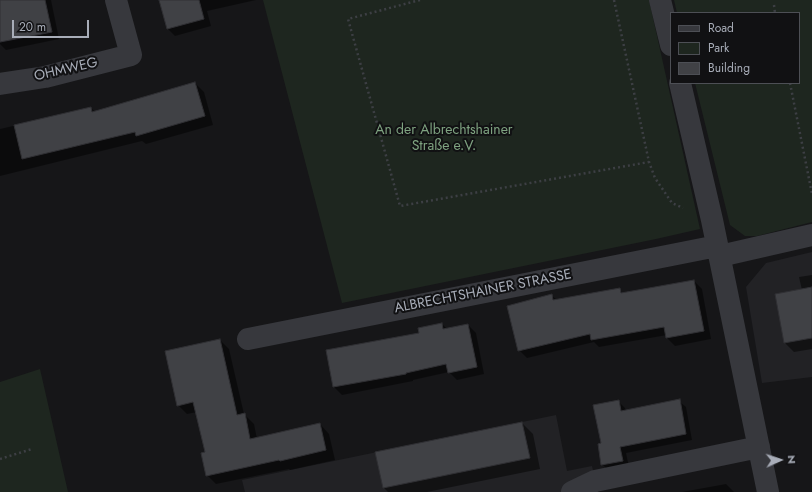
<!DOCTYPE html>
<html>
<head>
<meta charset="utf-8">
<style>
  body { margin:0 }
  #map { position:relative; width:812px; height:492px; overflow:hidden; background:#161618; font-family:Jost,sans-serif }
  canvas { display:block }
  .legend { position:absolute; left:670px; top:12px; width:130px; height:72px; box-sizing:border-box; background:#111113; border:1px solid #4d4f55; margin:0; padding:5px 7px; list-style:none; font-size:12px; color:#a8adb8 }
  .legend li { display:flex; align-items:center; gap:8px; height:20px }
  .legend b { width:20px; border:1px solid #4d4f55 }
  .north { position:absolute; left:760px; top:440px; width:40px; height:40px; -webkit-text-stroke:3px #111113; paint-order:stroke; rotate:87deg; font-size:11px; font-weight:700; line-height:16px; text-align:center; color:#a8adb8 }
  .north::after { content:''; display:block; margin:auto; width:14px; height:18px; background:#a8adb8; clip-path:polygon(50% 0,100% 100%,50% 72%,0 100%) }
  .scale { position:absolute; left:12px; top:20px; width:77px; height:18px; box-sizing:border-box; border:2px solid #a8adb8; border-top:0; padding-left:5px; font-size:12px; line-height:14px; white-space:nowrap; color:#a8adb8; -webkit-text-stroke:3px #111113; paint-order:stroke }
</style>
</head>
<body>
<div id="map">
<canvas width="812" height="492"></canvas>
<ul class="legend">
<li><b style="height:5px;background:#37383d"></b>Road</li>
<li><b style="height:11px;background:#1e261f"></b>Park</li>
<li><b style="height:11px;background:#404145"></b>Building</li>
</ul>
<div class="north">N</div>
<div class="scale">20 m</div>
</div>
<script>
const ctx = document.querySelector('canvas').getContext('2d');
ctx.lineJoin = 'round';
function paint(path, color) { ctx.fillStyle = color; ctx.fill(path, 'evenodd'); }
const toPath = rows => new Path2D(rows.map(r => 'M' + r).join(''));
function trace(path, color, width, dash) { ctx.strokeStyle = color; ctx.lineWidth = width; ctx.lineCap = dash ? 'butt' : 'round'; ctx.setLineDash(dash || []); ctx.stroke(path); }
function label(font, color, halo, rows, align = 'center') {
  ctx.font = font + ' Jost,sans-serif'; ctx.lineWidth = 4; ctx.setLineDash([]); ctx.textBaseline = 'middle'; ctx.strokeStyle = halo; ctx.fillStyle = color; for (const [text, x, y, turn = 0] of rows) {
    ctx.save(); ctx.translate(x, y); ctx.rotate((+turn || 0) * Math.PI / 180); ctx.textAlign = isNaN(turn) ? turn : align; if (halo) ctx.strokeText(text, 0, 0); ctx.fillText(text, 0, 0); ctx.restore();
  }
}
paint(toPath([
  [812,252,812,377,762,383,746,287,766,263],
  [556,415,567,471,592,466,598,492,245,492,242,480]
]), '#222225');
paint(toPath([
  [263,0,649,0,700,229,656,239,342,303],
  [674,0,812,0,812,222,757,236,745,236,730,225,695,83,799,83,799,13,677,13],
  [40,369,68,492,0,492,0,382]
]), '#1e261f');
paint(toPath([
  [0,0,51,0,59,39,6,50,0,44],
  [160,0,256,0,207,11,211,26,175,36,167,28],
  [195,83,204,92,213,125,146,144,142,141,0,176,0,129,91,108,95,112],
  [812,275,812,349,794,352,785,343,802,290,799,277],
  [694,281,702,289,711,339,675,346,667,338,667,335,599,347,594,342,527,358,519,350,551,295,557,300,620,290,624,294],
  [442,324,447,329,468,325,476,333,484,374,457,380,449,372,413,380,413,381,342,395,334,387,327,351,420,334],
  [220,340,229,349,244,414,254,424,257,439,320,424,329,434,335,460,290,470,289,469,216,484,207,475,206,453,197,412,187,414,178,405],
  [618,401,625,408,626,411,679,401,686,407,692,440,626,453,629,467,609,471,602,464,602,444],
  [522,423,533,434,540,469,427,492,388,492,384,488],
  [726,484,734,492,682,492]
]), '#0007');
const building = toPath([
  [0,0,45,0,52,32,0,42,0,0],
  [159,0,199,0,204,19,167,29,159,0],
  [195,82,205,116,136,136,135,132,22,159,14,125,91,107,92,112,195,82],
  [694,280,704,331,666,338,664,327,591,340,590,334,518,351,507,306,552,294,553,300,620,288,621,293,694,280],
  [812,287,812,338,784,343,775,294,812,287],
  [442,323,443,329,468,324,477,367,448,373,446,364,406,373,406,374,333,387,326,350,419,333,418,328,442,323],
  [220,339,237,415,245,413,250,439,320,423,326,450,280,461,279,460,206,476,201,453,205,452,193,402,177,406,165,351,220,339],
  [680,399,686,434,620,447,623,461,601,465,598,444,601,443,593,405,619,400,621,411,680,399],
  [522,422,530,458,383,488,375,452,522,422]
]);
paint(building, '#404145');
trace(building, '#303034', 1);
trace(toPath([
  [420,0,348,19,400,206,649,162],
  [614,0,649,162,655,178,672,203,683,208],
  [774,5,775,13],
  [790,83,812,194],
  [0,459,32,449]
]), '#3d3f44', 2.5, [2, 3]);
trace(toPath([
  [660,0,671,45],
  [680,83,712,220,768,492],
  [0,84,45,77,131,55,116,0],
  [720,256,812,235],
  [248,339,717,246],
  [572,492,595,481,759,447]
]), '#37383d', 22);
label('14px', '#a8adb8', '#111113', [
  ["OHMWEG",66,70,-13],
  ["ALBRECHTSHAINER STRASSE",483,292,-11]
]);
label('14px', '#7fa381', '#111113', [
  ["An der Albrechtshainer",444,131],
  ["Straße e.V.",444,147]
]);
</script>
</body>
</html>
